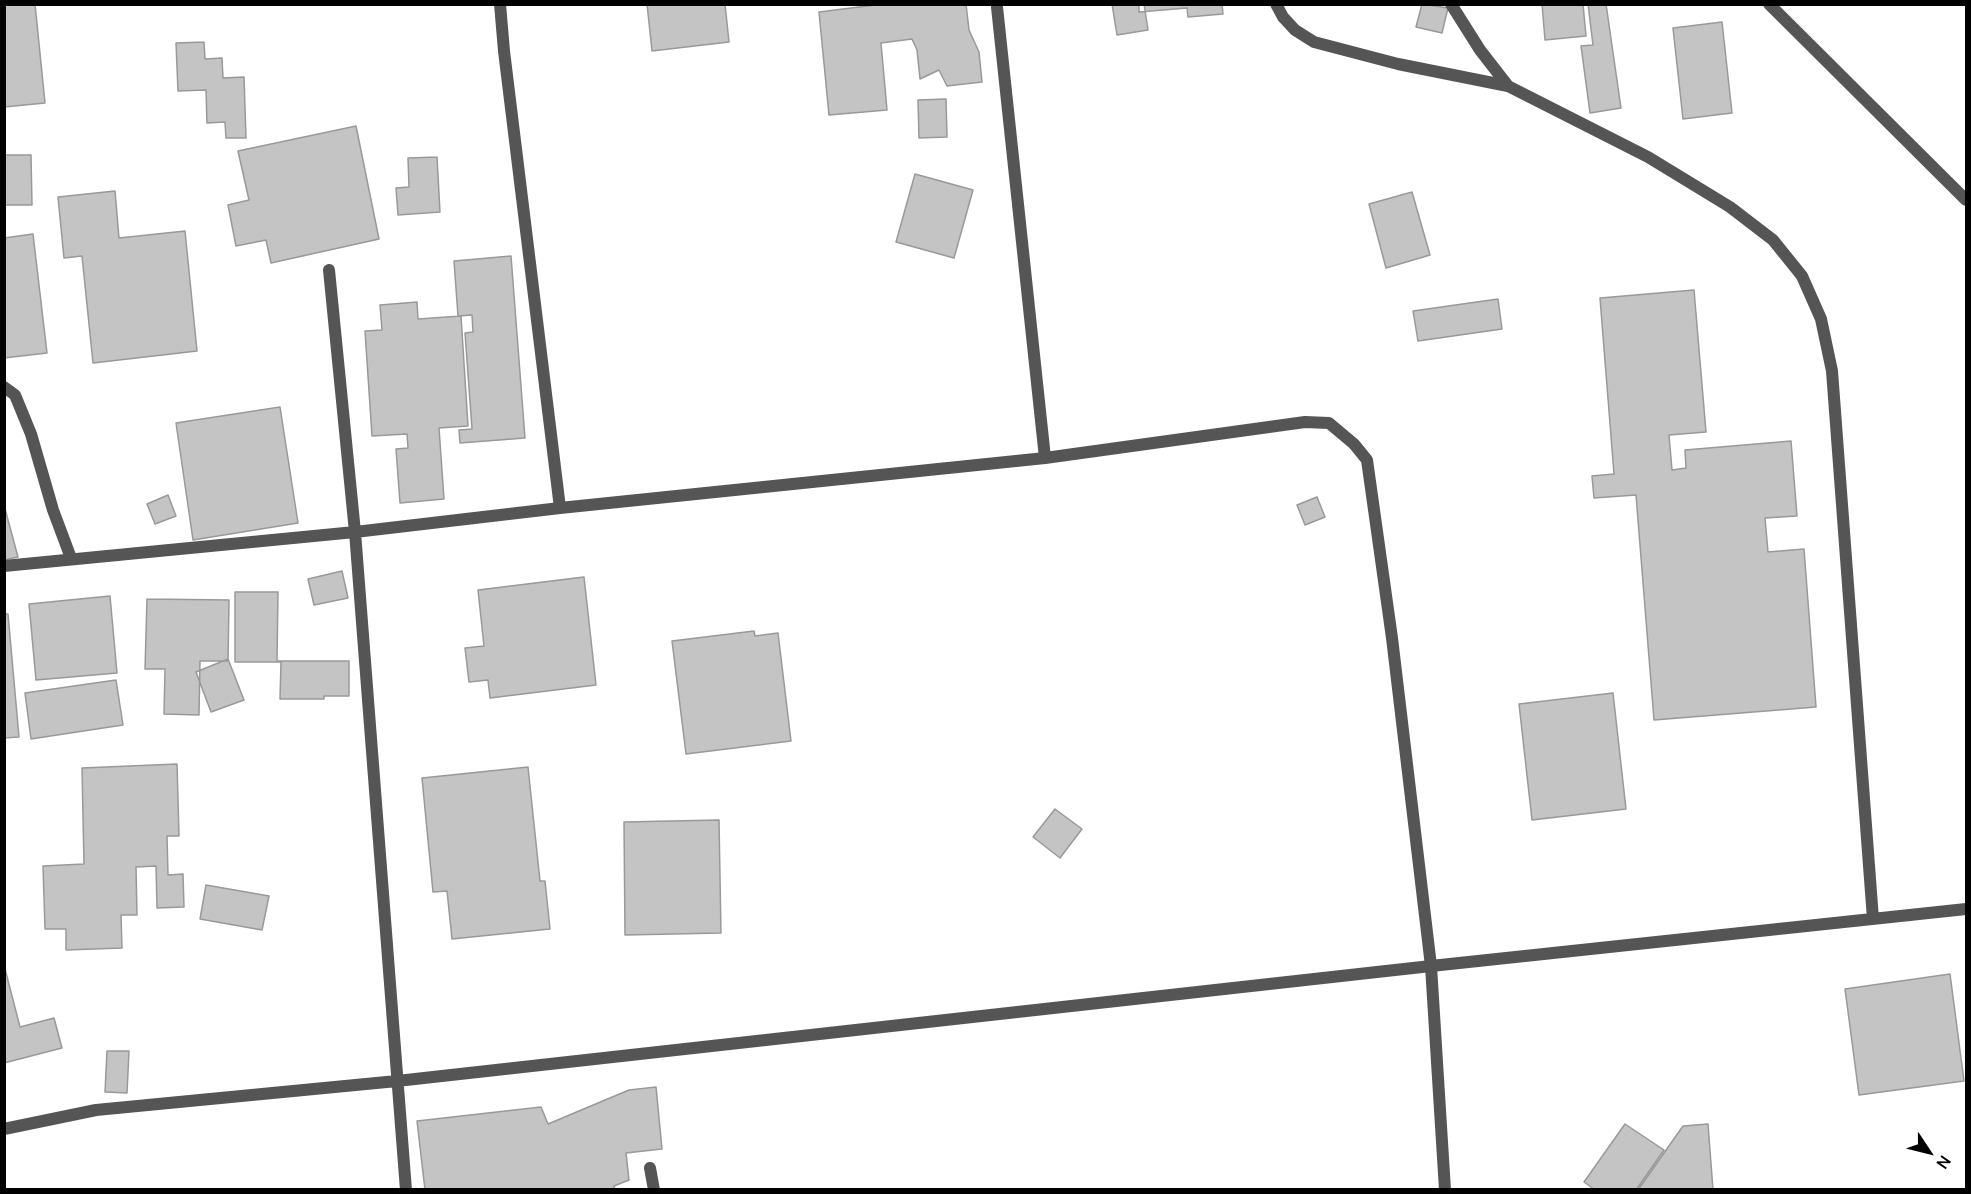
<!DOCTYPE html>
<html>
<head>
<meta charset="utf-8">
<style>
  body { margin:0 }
  #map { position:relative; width:1971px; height:1194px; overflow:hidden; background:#fff; font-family:Manrope,sans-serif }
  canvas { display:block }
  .frame { position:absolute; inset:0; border:6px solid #000; pointer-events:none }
  .north { position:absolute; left:1899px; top:1122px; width:60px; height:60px; -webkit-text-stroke:4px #fff; paint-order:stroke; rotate:125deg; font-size:16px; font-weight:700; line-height:24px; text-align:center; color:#000 }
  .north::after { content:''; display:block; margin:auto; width:21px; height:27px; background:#000; clip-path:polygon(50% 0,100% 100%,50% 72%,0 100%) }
</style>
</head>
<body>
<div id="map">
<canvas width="1971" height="1194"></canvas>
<div class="frame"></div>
<div class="north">N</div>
</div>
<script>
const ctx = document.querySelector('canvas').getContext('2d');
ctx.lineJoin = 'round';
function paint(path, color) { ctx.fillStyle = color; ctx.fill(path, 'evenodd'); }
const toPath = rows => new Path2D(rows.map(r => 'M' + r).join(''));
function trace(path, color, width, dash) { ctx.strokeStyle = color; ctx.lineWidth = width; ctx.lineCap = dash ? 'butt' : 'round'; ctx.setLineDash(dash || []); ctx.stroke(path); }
const building = toPath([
  [4,4,35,4,45,103,4,107,4,4],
  [647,4,725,4,729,42,652,51,647,4],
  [883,4,966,4,969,30,979,52,982,82,947,86,939,70,920,79,917,50,912,39,881,43,887,110,829,115,819,12,883,4],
  [1112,4,1144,4,1148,30,1117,35,1112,4],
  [1139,4,1222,4,1223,14,1188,17,1187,8,1139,12,1139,4],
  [1422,4,1448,8,1442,33,1416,27,1422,4],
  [1542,4,1583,4,1586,36,1545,40,1542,4],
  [1588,4,1606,4,1621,108,1590,113,1581,46,1593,45,1588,4],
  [1722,22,1732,113,1683,119,1673,28,1722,22],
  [204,42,205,59,222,58,223,78,244,77,246,138,226,138,225,122,207,123,206,90,178,91,176,43,204,42],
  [946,99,947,137,919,138,918,100,946,99],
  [356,126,379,239,271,263,266,240,236,246,228,205,249,200,238,151,356,126],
  [4,155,31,155,32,205,4,205,4,155],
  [437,157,440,212,398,215,396,188,409,187,408,158,437,157],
  [915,174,973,190,954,258,896,242,915,174],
  [115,191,119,238,185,231,197,351,93,363,82,256,64,258,58,197,115,191],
  [1412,192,1430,255,1386,268,1369,204,1412,192],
  [33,234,47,353,4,358,4,238,33,234],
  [511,256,525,438,460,443,459,430,472,429,465,333,473,332,472,315,458,316,454,261,511,256],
  [1694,290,1706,432,1669,435,1672,470,1686,468,1685,450,1791,441,1797,516,1765,518,1768,552,1804,549,1816,707,1654,720,1636,495,1594,498,1592,476,1614,474,1600,298,1694,290],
  [1498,299,1502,329,1418,341,1413,311,1498,299],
  [417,302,418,319,461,316,468,426,439,428,444,499,400,503,396,449,408,448,407,434,372,436,365,331,382,330,380,305,417,302],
  [280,407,298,523,193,540,176,423,280,407],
  [168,495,176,516,155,524,147,504,168,495],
  [1317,497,1325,517,1305,525,1297,505,1317,497],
  [4,505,18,557,4,560,4,505],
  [342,571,348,598,314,605,308,579,342,571],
  [584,577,596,685,490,698,488,680,469,682,465,648,484,646,478,590,584,577],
  [235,592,278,592,277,661,349,661,349,696,324,696,324,699,280,699,281,662,235,662,235,592],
  [110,596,117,673,36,680,29,604,110,596],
  [147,599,229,600,228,661,200,661,199,715,164,714,165,669,145,669,147,599],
  [4,614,8,614,19,737,4,738,4,614],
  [754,631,755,636,778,633,791,741,686,754,672,641,754,631],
  [228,659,244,700,211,712,196,672,228,659],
  [116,680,123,725,31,739,25,693,116,680],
  [1613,693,1626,809,1532,820,1519,704,1613,693],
  [177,764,179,836,167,836,168,875,183,874,184,907,157,908,156,866,136,867,137,915,121,915,122,948,66,950,66,929,45,929,43,866,84,864,82,768,177,764],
  [528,767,540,881,545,881,550,929,452,939,447,891,433,892,422,778,528,767],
  [1055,809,1082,829,1060,858,1033,837,1055,809],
  [719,820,721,933,625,935,624,822,719,820],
  [206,885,269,896,262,930,200,919,206,885],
  [4,965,20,1027,54,1018,62,1048,4,1063,4,965],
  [1950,974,1964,1081,1859,1095,1845,989,1950,974],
  [107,1051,129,1051,127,1093,105,1092,107,1051],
  [656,1087,662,1149,626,1153,629,1180,614,1186,615,1190,425,1190,417,1121,541,1107,548,1124,629,1090,656,1087],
  [1625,1124,1664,1150,1636,1190,1595,1190,1584,1182,1625,1124],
  [1708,1124,1713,1190,1638,1190,1683,1126,1708,1124]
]);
paint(building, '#c4c4c4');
trace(building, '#999', 1.5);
trace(toPath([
  [500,4,504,51,560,508],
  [1276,4,1283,17,1295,30,1314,42,1398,64,1508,86,1648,157,1730,207,1773,240,1802,276,1821,319,1832,371,1873,919],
  [1451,4,1480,50,1508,86],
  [1769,4,1966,200],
  [997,7,1045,458],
  [329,270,355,532,406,1190],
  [4,387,15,395,31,434,53,510,71,558],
  [4,566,355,532,560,508,1045,458,1305,422,1329,423,1354,444,1367,460,1392,638,1431,966,1445,1190],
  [4,1129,96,1110,397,1081,1431,966,1966,909],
  [650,1168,654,1190]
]), '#555', 12);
</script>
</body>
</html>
